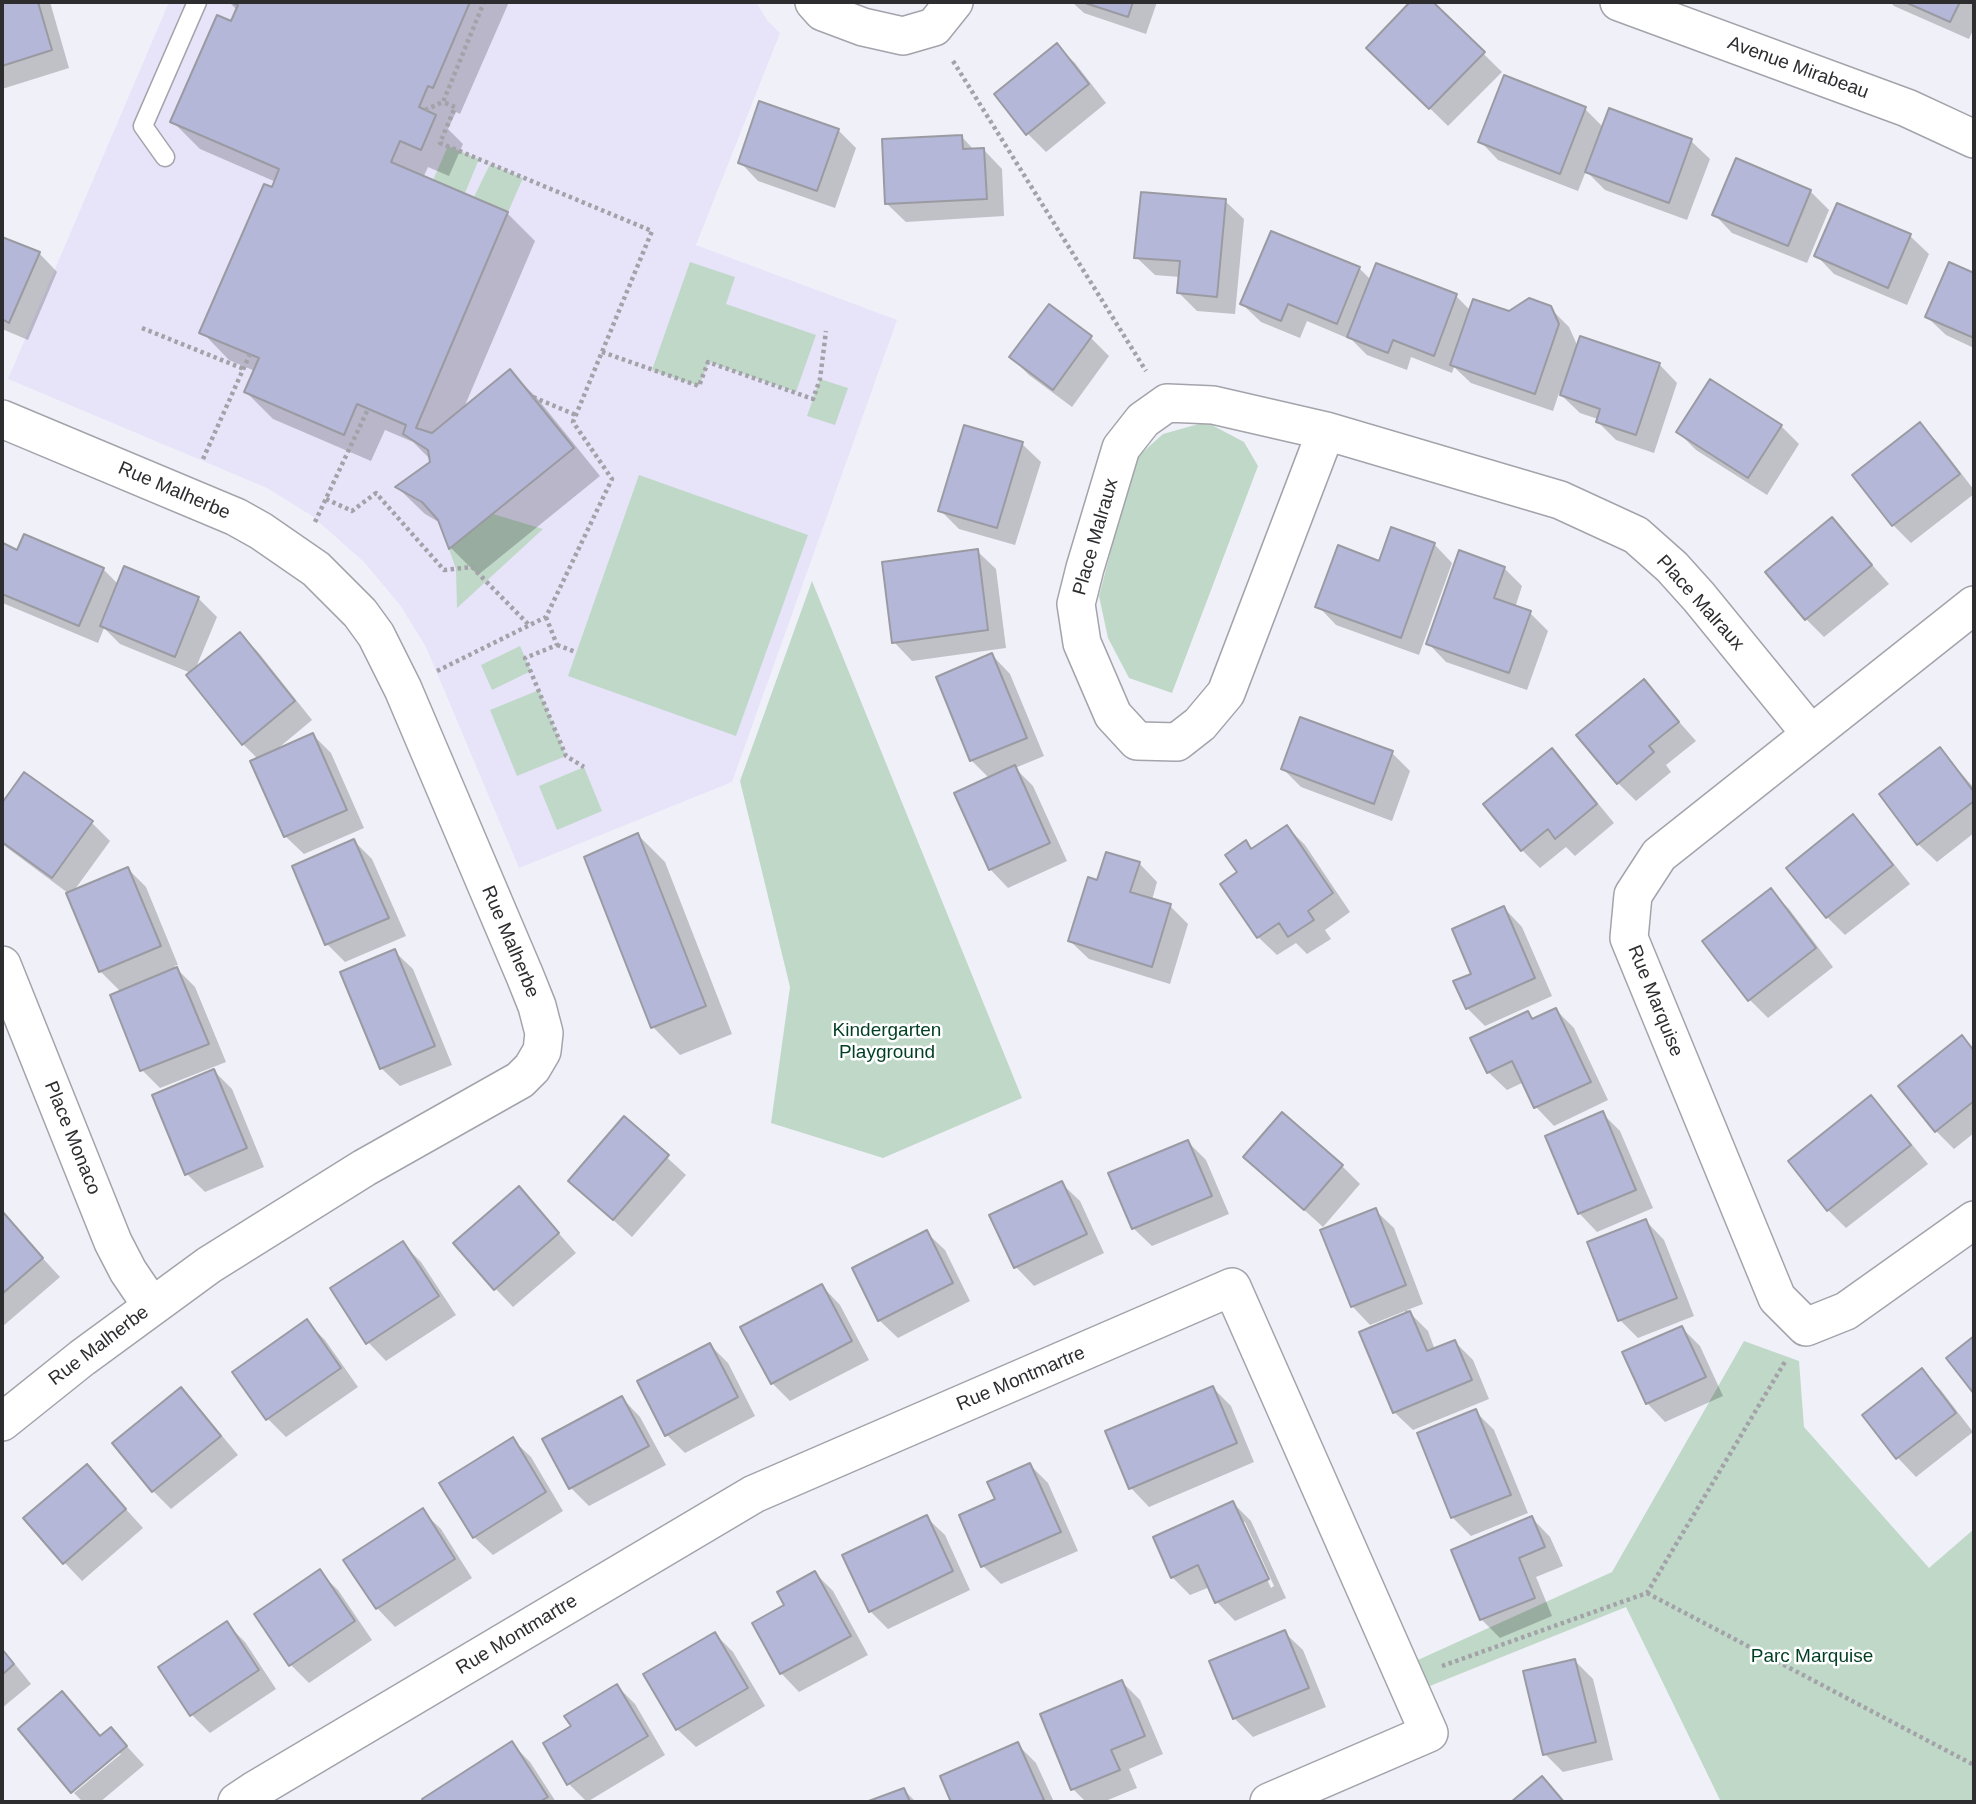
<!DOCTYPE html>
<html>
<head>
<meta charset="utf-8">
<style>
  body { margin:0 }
  #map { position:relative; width:1976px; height:1804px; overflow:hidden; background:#f0f0f9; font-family:Helvetica,sans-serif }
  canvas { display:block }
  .frame { position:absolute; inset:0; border:4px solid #2d2d30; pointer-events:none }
</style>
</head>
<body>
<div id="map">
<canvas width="1976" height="1804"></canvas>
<div class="frame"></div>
</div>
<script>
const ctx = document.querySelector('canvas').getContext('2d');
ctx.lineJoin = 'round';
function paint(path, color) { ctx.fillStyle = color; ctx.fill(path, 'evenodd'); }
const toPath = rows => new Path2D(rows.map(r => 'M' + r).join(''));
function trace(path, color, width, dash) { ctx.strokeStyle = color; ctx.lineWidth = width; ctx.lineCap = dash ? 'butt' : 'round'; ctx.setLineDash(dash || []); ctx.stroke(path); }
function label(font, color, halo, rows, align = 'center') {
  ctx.font = font + ' Helvetica,sans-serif'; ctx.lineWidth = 5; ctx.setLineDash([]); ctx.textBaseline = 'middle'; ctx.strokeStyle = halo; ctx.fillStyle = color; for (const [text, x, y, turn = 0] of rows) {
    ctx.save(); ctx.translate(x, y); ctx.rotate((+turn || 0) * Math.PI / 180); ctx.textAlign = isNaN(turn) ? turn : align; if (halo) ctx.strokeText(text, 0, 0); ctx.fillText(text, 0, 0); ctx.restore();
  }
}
paint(toPath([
  [169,2,756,2,767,20,780,33,696,245,897,320,732,782,519,868,426,647,400,605,364,562,312,516,267,488,8,379]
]), '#e7e4fa');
paint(toPath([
  [448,146,479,159,465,193,433,180],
  [490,164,523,178,508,212,474,197],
  [690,262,735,277,726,304,816,335,796,392,709,362,699,386,652,370],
  [820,379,848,388,835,425,807,416],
  [1206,422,1244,442,1258,466,1172,693,1129,678,1108,638,1099,596,1135,459,1163,434],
  [639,475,808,535,736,736,568,676],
  [493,514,543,529,457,608,456,569,449,549],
  [812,581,1022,1098,883,1158,771,1123,790,987,740,781],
  [520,646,531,671,492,690,481,665],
  [539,690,566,756,517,776,490,710],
  [584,767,602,811,557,830,539,786],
  [1744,1341,1799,1361,1804,1427,1929,1568,1974,1529,1974,1802,1721,1802,1626,1607,1420,1690,1409,1664,1612,1572]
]), '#c0d8c8');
paint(toPath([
  [2,2,50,2,69,68,2,89],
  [229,2,509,2,460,114,456,112,448,129,463,144,449,176,428,167,423,178,507,213,535,241,463,410,510,371,537,398,600,476,478,575,451,548,442,524,425,514,398,488,433,462,413,442,385,430,371,461,273,419,246,392,255,371,229,360,202,332,276,182,200,149,172,121,232,24,238,11],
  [1072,2,1157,2,1146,34,1084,13],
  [1413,2,1431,2,1502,72,1448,126,1368,48],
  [1890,2,1974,2,1974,28,1969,39,1894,6],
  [1056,45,1075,63,1106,103,1046,152,1028,134,996,94],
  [1585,109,1603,127,1691,141,1710,159,1687,220,1605,190,1586,171,1578,191,1498,160,1480,141],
  [838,130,856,148,835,208,758,181,740,162],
  [962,137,975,151,984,150,1002,169,1004,216,906,222,887,204],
  [1810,191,1829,210,1807,263,1732,233,1714,214],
  [1225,201,1244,219,1235,314,1197,311,1179,293,1180,277,1155,275,1136,257],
  [1838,205,1910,236,1929,254,1907,305,1834,274,1816,255],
  [2,238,39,253,57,272,28,340,2,329],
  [1950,264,1974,275,1974,348,1946,335,1927,317],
  [1359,268,1371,280,1456,296,1471,311,1510,313,1550,308,1569,327,1578,347,1659,364,1677,383,1654,453,1616,440,1598,422,1598,419,1580,413,1559,393,1553,411,1471,383,1454,367,1452,373,1411,357,1407,370,1367,355,1352,340,1307,321,1300,338,1261,322,1242,304],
  [1091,338,1109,356,1072,407,1029,375,1011,357],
  [1920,425,1938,443,1974,490,1974,494,1911,543,1893,525],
  [1781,426,1799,444,1767,495,1696,450,1678,432],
  [1022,444,1041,462,1015,545,959,529,940,510],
  [1832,519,1889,584,1824,637,1806,619],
  [2,543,18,552,103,569,119,585,198,598,217,617,195,670,240,634,258,652,312,720,276,750,313,735,331,753,364,828,304,854,285,836,258,759,243,744,191,673,120,644,104,628,98,643,5,604,2,601],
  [1434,544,1452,563,1419,655,1336,625,1318,606],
  [977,551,996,569,1006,648,912,661,894,642],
  [1504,568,1522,586,1515,608,1530,613,1548,631,1527,690,1446,662,1428,643],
  [992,655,1010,674,1044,756,1015,768,1033,786,1067,861,1008,888,990,869,990,779,971,760],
  [1644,682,1696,741,1666,765,1671,772,1636,801,1618,783],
  [1940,749,1974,788,1974,833,1937,862,1918,844],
  [1551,751,1570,769,1614,823,1575,856,1566,847,1540,868,1522,850],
  [1392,753,1410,771,1392,821,1301,787,1283,769],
  [25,774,92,823,110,841,73,892,128,869,146,887,178,965,174,966,195,987,226,1062,160,1088,142,1070,121,992,100,971,68,893,2,844,2,806],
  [1853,817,1871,835,1910,884,1845,935,1827,917],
  [1287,827,1305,845,1350,912,1325,930,1331,939,1307,954,1296,943,1277,955,1258,937,1239,873,1246,842,1253,850],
  [638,835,665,862,732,1034,680,1055,653,1027,586,857],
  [354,841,372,859,406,936,345,962,327,944],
  [1139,863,1157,882,1152,900,1170,906,1188,924,1170,984,1089,959,1070,941,1098,882],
  [1771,891,1789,909,1833,967,1768,1018,1750,1000],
  [1504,908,1522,927,1552,996,1485,1026,1467,1008,1474,974],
  [394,951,413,969,452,1065,400,1086,381,1068],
  [1556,1010,1574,1028,1608,1100,1554,1126,1536,1107,1524,1082,1507,1090,1488,1072,1528,1013,1534,1020],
  [1962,1038,1974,1050,1974,1133,1954,1149,1936,1131],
  [214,1071,232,1089,264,1167,205,1192,187,1174],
  [1871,1097,1889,1116,1928,1164,1846,1228,1828,1210],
  [1602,1113,1620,1131,1653,1208,1597,1232,1579,1213],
  [624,1118,686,1175,632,1237,570,1181],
  [1188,1142,1206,1160,1229,1214,1152,1246,1133,1228],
  [1246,1157,1342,1166,1360,1184,1323,1227],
  [1061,1183,1080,1201,1104,1253,1034,1286,1016,1267,992,1216],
  [519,1188,576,1253,513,1307,495,1288],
  [1375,1210,1394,1228,1423,1304,1407,1310,1428,1331,1435,1350,1455,1342,1473,1360,1489,1399,1413,1430,1394,1412,1405,1311,1370,1325,1352,1306],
  [2,1214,60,1277,2,1327],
  [1646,1221,1664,1240,1694,1316,1638,1338,1620,1320],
  [926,1232,945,1250,970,1301,898,1338,879,1320],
  [402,1243,421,1262,456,1315,386,1361,368,1342],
  [822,1286,840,1305,869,1360,790,1401,772,1383],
  [307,1322,325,1340,358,1387,286,1437,268,1419,235,1373],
  [1682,1328,1700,1346,1723,1396,1665,1422,1647,1403],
  [710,1345,728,1363,755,1416,685,1453,667,1435],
  [1922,1371,1940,1389,1973,1432,1916,1477,1898,1458,1865,1415],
  [1213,1388,1231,1406,1254,1462,1149,1507,1131,1488,1107,1432],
  [181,1389,199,1408,238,1455,171,1509,153,1491],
  [622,1398,640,1417,666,1465,589,1506,571,1488],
  [1476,1412,1494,1430,1528,1513,1471,1536,1452,1517],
  [512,1439,531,1457,563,1511,493,1555,474,1537],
  [1030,1465,1048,1483,1078,1551,1001,1584,983,1566,997,1500],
  [87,1466,143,1528,82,1581,64,1562],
  [1233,1503,1251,1521,1286,1598,1235,1621,1217,1602,1210,1587,1190,1595,1172,1577],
  [1241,1522,1245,1522,1274,1586,1271,1588],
  [422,1511,441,1529,472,1578,395,1627,377,1608],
  [926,1517,945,1535,970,1590,888,1629,870,1611],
  [1532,1518,1550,1537,1563,1566,1536,1577,1552,1616,1500,1638,1481,1619],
  [319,1572,338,1590,372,1640,309,1683,291,1665,256,1614],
  [815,1573,833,1591,868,1655,799,1692,781,1673],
  [226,1623,245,1642,276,1689,210,1733,192,1715,160,1668],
  [1284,1632,1303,1650,1326,1707,1253,1737,1234,1718],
  [715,1634,733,1652,765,1706,696,1747,677,1729],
  [2,1648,31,1684,2,1708],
  [1575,1661,1593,1679,1613,1760,1563,1772,1545,1754],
  [1122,1682,1140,1700,1163,1754,1129,1769,1137,1788,1103,1802,1086,1802,1073,1789],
  [617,1686,635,1704,665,1755,587,1802,569,1784,573,1727],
  [62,1693,102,1737,111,1729,144,1765,100,1802,83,1802,74,1793,121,1754,118,1751,71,1790],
  [512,1744,530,1762,556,1802,426,1802,425,1800],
  [1017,1744,1036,1763,1054,1802,953,1802,942,1777],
  [904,1790,916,1802,871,1802]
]), '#0003');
const building = toPath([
  [2,2,38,2,52,50,2,66,2,2],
  [231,2,470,2,433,88,428,86,419,107,436,115,421,150,400,141,391,162,508,212,416,428,432,433,510,369,574,448,449,549,438,520,422,502,395,487,430,462,428,450,403,434,406,425,357,404,344,435,244,392,259,358,199,333,264,184,272,187,279,169,170,122,217,15,231,21,238,5,231,2],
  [1082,2,1133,2,1128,17,1082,2],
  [1410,2,1433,2,1485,52,1429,109,1366,48,1410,2],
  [1905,2,1960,2,1950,22,1905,2],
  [1057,43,1089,84,1026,135,994,94,1057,43],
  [1504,75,1586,107,1560,174,1478,142,1504,75],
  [759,101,839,129,817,191,738,163,759,101],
  [1609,108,1692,139,1669,203,1585,172,1609,108],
  [962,135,963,149,984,148,987,199,885,204,882,139,962,135],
  [1736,158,1811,190,1788,246,1712,215,1736,158],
  [1141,192,1226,199,1217,297,1177,293,1180,261,1134,258,1141,192],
  [1837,203,1911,234,1888,288,1814,256,1837,203],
  [1271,231,1360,267,1337,324,1288,304,1281,321,1240,304,1271,231],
  [2,237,40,252,9,323,2,319,2,237],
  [1949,262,1974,273,1974,338,1925,317,1949,262],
  [1376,263,1457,294,1434,356,1393,340,1388,353,1347,337,1376,263],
  [1529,298,1551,306,1559,324,1535,394,1450,365,1473,299,1509,311,1529,298],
  [1049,304,1092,336,1053,390,1009,357,1049,304],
  [1580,336,1660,363,1636,435,1596,422,1600,409,1560,395,1580,336],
  [1710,379,1782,425,1748,478,1676,432,1710,379],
  [1920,422,1960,474,1892,526,1852,475,1920,422],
  [964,425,1023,442,997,528,938,511,964,425],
  [1832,517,1872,565,1805,620,1765,572,1832,517],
  [1391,527,1435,543,1401,638,1315,607,1338,545,1379,561,1391,527],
  [24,534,104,568,79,626,2,594,2,545,3,543,17,550,24,534],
  [978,549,988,630,892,643,882,562,978,549],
  [1459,550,1505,567,1494,598,1531,611,1509,673,1426,644,1459,550],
  [124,566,199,597,175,657,100,626,124,566],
  [240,632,295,701,242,745,186,675,240,632],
  [992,653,1027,738,970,761,936,677,992,653],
  [1644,679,1679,722,1649,746,1654,752,1617,784,1576,735,1644,679],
  [1300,717,1393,751,1374,804,1281,769,1300,717],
  [313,733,347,810,284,837,250,761,313,733],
  [1940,747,1974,792,1974,801,1917,845,1879,794,1940,747],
  [1552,748,1597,804,1555,839,1548,829,1521,851,1483,804,1552,748],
  [1015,765,1050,843,989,870,954,793,1015,765],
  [24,772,93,821,52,878,2,842,2,803,24,772],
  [1853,814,1893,865,1826,918,1786,868,1853,814],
  [1287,825,1333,893,1308,911,1314,920,1288,937,1279,923,1257,938,1220,884,1237,872,1225,855,1246,840,1251,849,1287,825],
  [638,833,706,1006,651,1028,584,857,638,833],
  [354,839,389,918,325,945,292,866,354,839],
  [1106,852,1140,862,1130,892,1171,904,1152,967,1068,941,1088,877,1097,880,1106,852],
  [128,867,161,946,99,972,66,893,128,867],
  [1771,888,1816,948,1748,1001,1702,941,1771,888],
  [1504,906,1535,978,1466,1009,1453,981,1471,974,1452,929,1504,906],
  [395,949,435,1046,380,1069,340,972,395,949],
  [177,967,209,1044,140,1071,110,995,177,967],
  [1556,1008,1591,1082,1534,1108,1512,1061,1487,1073,1470,1038,1528,1011,1532,1019,1556,1008],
  [1962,1035,1974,1051,1974,1101,1935,1132,1898,1086,1962,1035],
  [214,1069,247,1148,185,1175,152,1095,214,1069],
  [1871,1095,1911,1145,1827,1211,1788,1161,1871,1095],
  [1603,1111,1636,1190,1578,1214,1545,1136,1603,1111],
  [1282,1112,1343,1165,1304,1210,1243,1157,1282,1112],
  [624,1116,669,1155,613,1220,568,1181,624,1116],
  [1188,1140,1212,1196,1132,1229,1108,1173,1188,1140],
  [1062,1181,1087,1234,1014,1268,989,1215,1062,1181],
  [519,1186,559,1233,494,1290,453,1243,519,1186],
  [1376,1208,1406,1285,1351,1307,1320,1230,1376,1208],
  [2,1211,43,1258,2,1294,2,1211],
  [1646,1219,1677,1298,1618,1321,1587,1242,1646,1219],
  [927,1230,953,1283,878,1321,852,1268,927,1230],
  [403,1241,439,1296,366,1344,330,1288,403,1241],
  [822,1284,852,1341,771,1384,740,1327,822,1284],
  [1410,1311,1427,1351,1455,1340,1472,1380,1393,1413,1359,1332,1410,1311],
  [307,1319,341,1368,266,1420,232,1372,307,1319],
  [1682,1326,1706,1377,1646,1404,1622,1352,1682,1326],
  [1974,1336,1974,1394,1946,1358,1974,1336],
  [710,1343,738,1397,665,1436,637,1381,710,1343],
  [1922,1368,1956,1413,1896,1459,1862,1415,1922,1368],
  [1213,1386,1237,1443,1129,1489,1105,1431,1213,1386],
  [181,1387,221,1436,152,1492,112,1443,181,1387],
  [622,1396,649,1446,569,1489,542,1439,622,1396],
  [1476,1409,1511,1495,1451,1518,1417,1433,1476,1409],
  [513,1437,546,1492,473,1538,439,1483,513,1437],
  [1030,1463,1061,1532,981,1567,959,1515,995,1499,987,1482,1030,1463],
  [87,1464,126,1509,63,1564,23,1518,87,1464],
  [1233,1501,1269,1579,1215,1603,1198,1565,1171,1578,1153,1537,1233,1501],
  [423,1508,455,1559,376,1609,343,1560,423,1508],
  [927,1515,953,1571,869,1612,842,1555,927,1515],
  [1532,1516,1545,1547,1519,1558,1535,1598,1480,1620,1451,1550,1532,1516],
  [320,1569,355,1621,289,1666,254,1614,320,1569],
  [815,1571,851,1636,780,1674,752,1623,784,1605,777,1592,815,1571],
  [227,1621,259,1670,190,1716,158,1667,227,1621],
  [1285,1630,1309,1688,1233,1719,1209,1661,1285,1630],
  [715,1632,748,1688,676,1730,643,1674,715,1632],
  [2,1649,14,1664,2,1675,2,1649],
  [1575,1659,1596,1742,1543,1755,1523,1671,1575,1659],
  [1122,1680,1145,1736,1111,1750,1120,1770,1071,1790,1040,1714,1122,1680],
  [617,1684,648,1736,567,1785,543,1743,571,1726,564,1716,617,1684],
  [62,1691,100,1736,111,1727,127,1746,71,1793,18,1729,62,1691],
  [512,1741,548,1797,539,1802,424,1802,422,1799,512,1741],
  [1018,1742,1044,1800,1038,1802,951,1802,940,1776,1018,1742],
  [1542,1776,1564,1802,1511,1802,1542,1776],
  [904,1788,910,1802,866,1802,904,1788]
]);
paint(building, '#b5b7d9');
trace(building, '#9a9ba2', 2);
const service = toPath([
  [165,157,143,126,197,2]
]);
const minor = toPath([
  [814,2,823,12,863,27,903,36,934,27,954,2],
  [1619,2,1907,108,1974,139],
  [2,419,236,517,261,531,316,569,360,613,376,635,403,689,525,976,537,1006,544,1033,542,1051,532,1068,520,1080,364,1168,209,1265,82,1358,2,1422],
  [1326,431,1226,693,1200,724,1177,742,1137,741,1113,715,1082,643,1076,604,1085,568,1121,448,1143,420,1167,403,1213,405,1326,431,1560,500,1636,535,1672,567,1699,597,1810,733],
  [1974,605,1659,855,1633,895,1629,938,1777,1298,1806,1327,1846,1311,1974,1220],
  [2,965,113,1242,128,1271,151,1305],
  [237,1802,255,1790,754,1494,1232,1287,1429,1733,1269,1802]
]);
trace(service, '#a3a3ab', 21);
trace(minor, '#a3a3ab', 40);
trace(toPath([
  [953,61,1146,371],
  [425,110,443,102],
  [142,328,244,369],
  [602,352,699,386,708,362,813,399,820,379,826,331],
  [533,397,576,415],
  [203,459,250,354],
  [326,499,352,511,376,493,444,570,472,567,529,625],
  [315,522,368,409],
  [546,617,557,645,525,658,566,756,584,767],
  [557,645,576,652],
  [437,671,546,617,612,479,573,422,652,231,440,143,455,107,443,102,484,2],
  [1647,1593,1974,1765],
  [1442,1666,1647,1593,1786,1360]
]), '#a2a2a8', 4.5, [3.5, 3.5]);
trace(service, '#fff', 18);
trace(minor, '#fff', 37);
label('19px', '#2d2d30', '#fff', [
  ["Avenue Mirabeau",1798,68,20],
  ["Rue Malherbe",174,491,23],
  ["Place Malraux",1096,537,-74],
  ["Place Malraux",1700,603,48],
  ["Rue Malherbe",510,942,67],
  ["Rue Marquise",1655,1001,68],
  ["Place Monaco",72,1138,68],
  ["Rue Malherbe",99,1346,-37],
  ["Rue Montmartre",1021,1379,-23],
  ["Rue Montmartre",517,1635,-31]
]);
label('19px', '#003f23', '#fff', [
  ["Kindergarten",887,1031],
  ["Playground",887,1053],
  ["Parc Marquise",1812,1657]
]);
</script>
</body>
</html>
